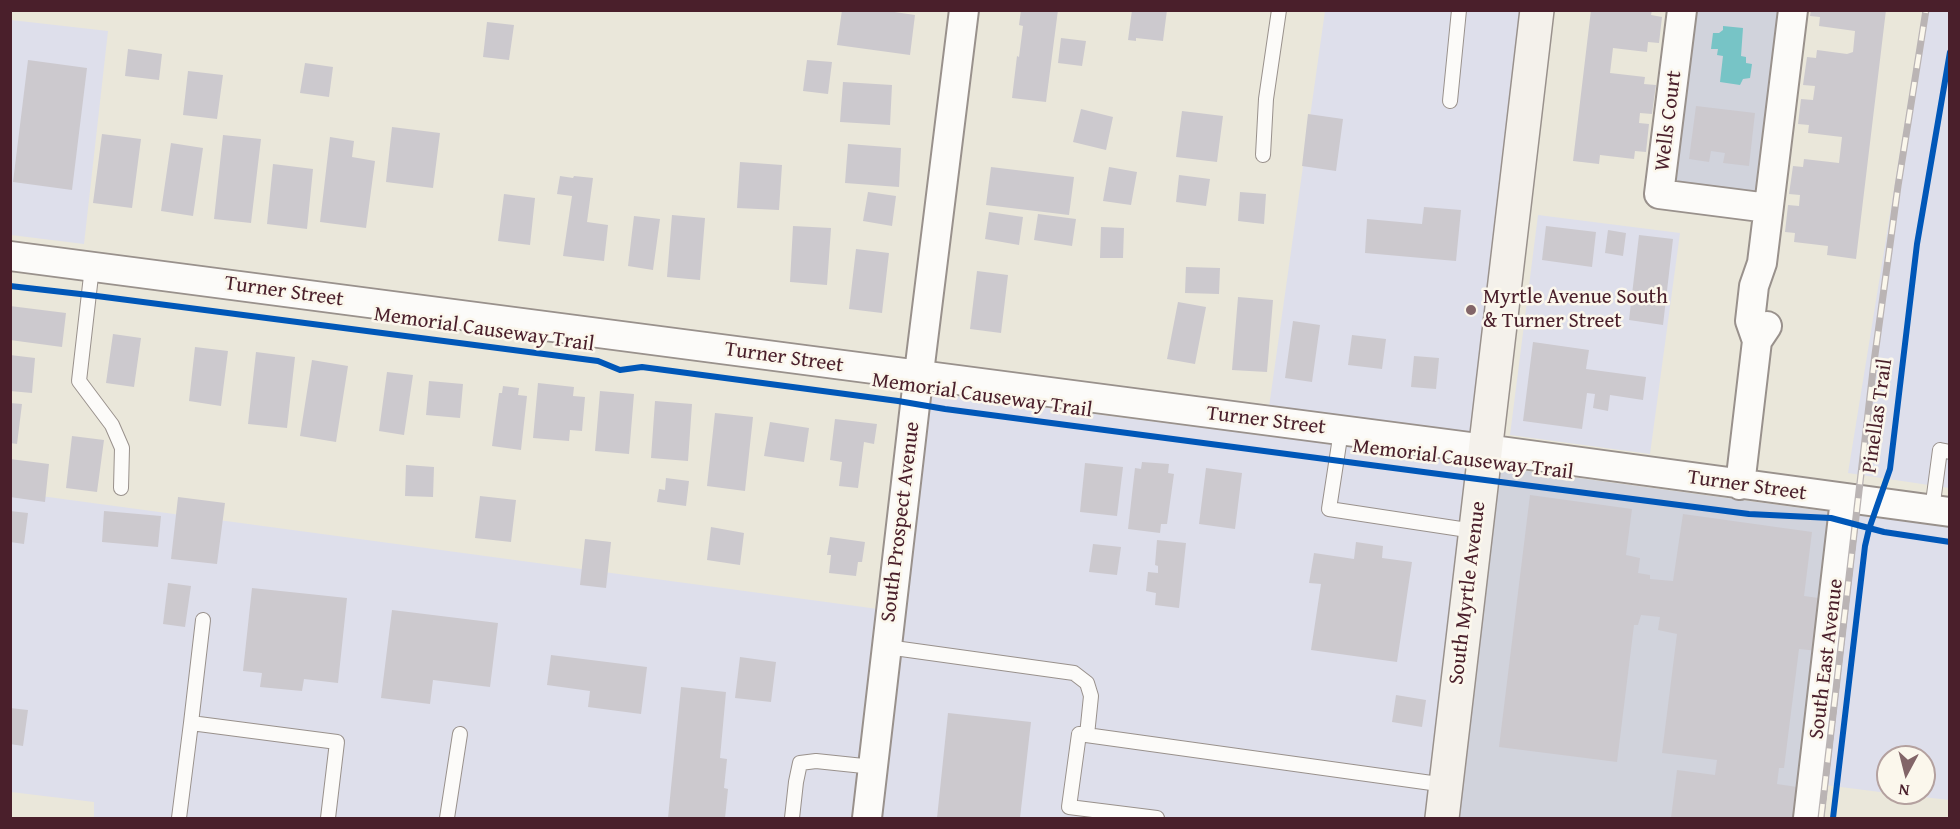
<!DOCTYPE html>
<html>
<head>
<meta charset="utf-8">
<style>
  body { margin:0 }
  #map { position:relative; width:1960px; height:829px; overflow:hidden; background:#eae7da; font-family:"Gentium Book Plus",serif }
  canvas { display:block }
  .frame { position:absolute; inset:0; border:12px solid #4a1f2b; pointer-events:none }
  .north { position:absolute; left:1876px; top:745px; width:60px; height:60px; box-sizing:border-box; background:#fbf7ec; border:2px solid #b4a19f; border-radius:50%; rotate:187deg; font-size:16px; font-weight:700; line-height:24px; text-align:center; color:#4a1f2b }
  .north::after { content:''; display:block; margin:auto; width:21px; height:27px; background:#826568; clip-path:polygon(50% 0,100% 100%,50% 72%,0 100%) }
</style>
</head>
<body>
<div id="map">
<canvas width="1960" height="829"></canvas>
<div class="frame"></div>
<div class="north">N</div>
</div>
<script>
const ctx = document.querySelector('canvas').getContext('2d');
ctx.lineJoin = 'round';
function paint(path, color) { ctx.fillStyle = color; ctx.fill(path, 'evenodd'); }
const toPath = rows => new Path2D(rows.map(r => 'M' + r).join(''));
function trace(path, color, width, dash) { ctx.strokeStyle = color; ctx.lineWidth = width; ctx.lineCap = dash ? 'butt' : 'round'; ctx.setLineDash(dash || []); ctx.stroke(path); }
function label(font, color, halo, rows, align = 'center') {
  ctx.font = font + ' "Gentium Book Plus",serif'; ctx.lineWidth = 5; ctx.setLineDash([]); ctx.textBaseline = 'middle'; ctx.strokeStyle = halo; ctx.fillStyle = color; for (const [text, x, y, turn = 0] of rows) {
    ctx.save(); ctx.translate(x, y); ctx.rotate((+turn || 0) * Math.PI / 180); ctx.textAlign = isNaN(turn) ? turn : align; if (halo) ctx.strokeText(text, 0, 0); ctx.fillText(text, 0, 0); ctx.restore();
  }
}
paint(toPath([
  [1325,11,1522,11,1474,433,1269,407],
  [1923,11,1949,11,1949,488,1848,473],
  [11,20,108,31,84,244,11,235],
  [1538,215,1680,233,1650,454,1510,435],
  [930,393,1471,462,1429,818,881,818],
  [11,492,878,609,854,818,94,818,94,802,11,792],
  [1857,515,1949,527,1949,800,1889,793,1924,793,1924,757,1888,757,1888,793,1825,785]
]), '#dedfeb');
paint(toPath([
  [1696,11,1780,11,1757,192,1675,181],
  [1497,467,1831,512,1795,818,1455,818]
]), '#d1d3dc');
paint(toPath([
  [1723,26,1743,28,1741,56,1746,57,1746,63,1752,64,1750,78,1743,79,1740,85,1720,82,1723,56,1717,55,1718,49,1711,49,1713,33,1719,33,1723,30]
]), '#77c4c6');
paint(toPath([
  [842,10,881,10,915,15,910,55,837,45],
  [1021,10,1058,10,1046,102,1012,98,1017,56,1019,57,1023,26,1019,25],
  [1132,10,1167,10,1163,41,1136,38,1136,41,1128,40],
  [1591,10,1652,10,1651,15,1662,17,1659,43,1648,42,1647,52,1613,48,1610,73,1645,77,1644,84,1656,85,1652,114,1640,113,1639,123,1649,124,1646,152,1635,151,1634,159,1600,155,1599,164,1573,161],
  [1811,10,1886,10,1856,259,1827,255,1828,246,1794,242,1795,233,1785,232,1788,205,1799,206,1800,195,1789,194,1793,166,1803,167,1804,159,1839,163,1842,137,1808,133,1809,125,1798,124,1801,99,1813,100,1815,86,1803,85,1807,57,1816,58,1817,50,1847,54,1853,52,1855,31,1819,26,1820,17,1810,16],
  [487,22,514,25,509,60,483,57],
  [1061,38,1086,41,1082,66,1058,63],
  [128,49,162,54,159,80,125,76],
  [28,60,87,68,72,190,13,182],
  [807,60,832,62,828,94,803,91],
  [305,63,333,67,329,97,300,93],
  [188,71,223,75,217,119,183,115],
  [843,82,892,85,890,125,840,122],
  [1696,106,1755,113,1749,166,1723,163,1725,153,1711,151,1709,162,1689,159],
  [1081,109,1113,117,1106,150,1073,142],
  [1182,111,1223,116,1217,162,1176,157],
  [1308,114,1343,119,1336,171,1302,166],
  [392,127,440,133,433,188,386,182],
  [102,134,141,139,132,208,93,203],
  [223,135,261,139,251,223,214,219],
  [330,137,354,141,352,157,375,161,366,228,320,222],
  [171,143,203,148,193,216,161,211],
  [848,144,901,148,899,187,845,183],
  [740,162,782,165,779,210,737,208],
  [273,164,313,169,307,229,267,224],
  [991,167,1074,177,1069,215,986,205],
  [1109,167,1137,172,1131,205,1103,201],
  [1179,175,1210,179,1206,206,1176,202],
  [560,176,573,178,574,176,593,178,587,222,608,225,604,261,563,256,572,196,557,194],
  [868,192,896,196,892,226,863,221],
  [1240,192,1266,194,1264,224,1238,221],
  [504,194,535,198,530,245,498,241],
  [1424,207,1461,210,1456,261,1365,253,1367,219,1422,224],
  [989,212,1023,217,1019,245,985,239],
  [1038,214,1076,219,1072,246,1034,240],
  [672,215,705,218,700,280,667,277],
  [634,216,660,219,653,270,628,266],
  [793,226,831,228,827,285,790,282],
  [1546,226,1596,232,1592,267,1542,260],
  [1101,227,1124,228,1123,258,1100,258],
  [1608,230,1626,233,1623,256,1605,253],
  [1639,235,1673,239,1663,325,1629,320],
  [856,249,889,253,882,313,849,309],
  [1186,267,1220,268,1219,294,1185,293],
  [977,271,1008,275,1001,333,970,329],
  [1238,297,1273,300,1267,372,1232,370],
  [1178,302,1206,307,1195,364,1167,359],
  [10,306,66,313,62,347,10,340],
  [1293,321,1320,325,1312,382,1285,378],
  [113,334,141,338,134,387,106,383],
  [1352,335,1386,339,1382,369,1348,365],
  [1533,342,1589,350,1586,369,1646,377,1643,400,1610,395,1608,411,1593,408,1595,394,1587,393,1582,429,1523,421],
  [195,347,228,351,221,406,189,401],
  [256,352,295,357,287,428,248,424],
  [10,355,35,358,32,393,10,391],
  [1414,356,1439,358,1436,389,1411,387],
  [312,360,348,366,336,442,300,436],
  [387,372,413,375,404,435,379,431],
  [429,381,463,384,460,418,426,415],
  [538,383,574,387,573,396,585,397,582,431,570,430,569,441,533,438],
  [503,386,519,388,518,395,527,396,521,450,492,446,499,393,502,393],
  [600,391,634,394,629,454,595,451],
  [655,401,692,404,688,461,651,458],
  [10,403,22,404,17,444,10,443],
  [715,413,753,417,745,491,707,486],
  [835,419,877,424,874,444,864,442,858,488,839,486,842,462,830,460],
  [770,422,809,428,804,462,764,456],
  [72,436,104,440,97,492,66,488],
  [10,459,49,464,45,502,10,497],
  [1142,462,1169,464,1168,473,1174,474,1167,524,1161,524,1160,533,1128,529,1135,468,1141,469],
  [1085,463,1123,467,1117,516,1080,512],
  [406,465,434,467,433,497,405,496],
  [1206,468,1242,473,1235,529,1199,524],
  [666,478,689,481,686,506,657,502,659,489,665,490],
  [1530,495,1632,509,1626,555,1640,558,1638,573,1650,575,1650,579,1673,581,1683,514,1812,532,1804,596,1826,599,1818,651,1799,649,1784,768,1779,768,1777,784,1797,787,1794,818,1671,818,1677,770,1715,775,1717,760,1662,753,1677,634,1658,630,1660,617,1641,615,1638,625,1634,625,1617,762,1499,747],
  [480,496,516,500,511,542,475,538],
  [178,497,225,503,217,564,171,559],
  [10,511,28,513,24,544,10,542],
  [104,511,161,516,158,547,102,542],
  [711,527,744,533,740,565,707,560],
  [830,537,865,542,862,562,858,562,856,576,829,573,831,555,827,555],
  [585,539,611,542,606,588,580,585],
  [1157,540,1186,543,1179,608,1155,605,1156,593,1146,591,1148,572,1158,573,1158,566,1155,565],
  [1356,542,1383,546,1382,558,1412,562,1397,662,1311,650,1321,584,1309,583,1314,553,1354,559],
  [1093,544,1121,547,1117,575,1089,572],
  [168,583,191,586,185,627,163,624],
  [252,588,347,598,338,683,304,679,302,691,260,687,262,673,243,671],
  [392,610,498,623,490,687,433,680,430,704,381,698],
  [551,655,647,667,641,714,588,707,590,691,547,685],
  [740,657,776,662,771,702,735,698],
  [681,687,726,692,720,758,727,759,724,788,728,789,725,818,668,818],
  [1396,695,1426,700,1422,727,1392,722],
  [10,708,28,710,23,746,10,744],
  [948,713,1031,722,1020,818,937,818]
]), '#ccc9ce');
const service = toPath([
  [1450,101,1459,10],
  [1263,155,1266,99,1279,10],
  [92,267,79,381,112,425,122,448,121,488],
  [1341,431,1329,509,1474,531],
  [1932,510,1940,450,1950,452],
  [887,647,1074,673,1087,683,1091,696,1087,735],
  [191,723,203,620],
  [179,818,191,723,337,742,328,818],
  [447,818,460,734],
  [792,818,796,782,800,763,816,761,873,767],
  [1157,818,1069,807,1079,734,1446,785]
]);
const minor = toPath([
  [1682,10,1659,194,1768,208],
  [10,256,1485,449,1950,512],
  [1757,341,1750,321,1754,286,1762,263,1793,10],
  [1740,485,1757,341,1767,326],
  [867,818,915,405,964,10],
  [1808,818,1845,499]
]);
const secondary = toPath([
  [1442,818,1537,10]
]);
trace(service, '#99918c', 16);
trace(minor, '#99918c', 32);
trace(secondary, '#99918c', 36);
trace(service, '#fcfbf9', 14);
trace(minor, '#fcfbf9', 28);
trace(secondary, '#f4f1eb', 33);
const rail = toPath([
  [1821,818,1874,362,1898,186,1926,10]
]);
trace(rail, '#bab4b4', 7);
trace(rail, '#fbf7ec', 4.5, [14]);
trace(toPath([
  [10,286,89,295,598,361,620,370,642,367,898,401,945,409,1454,476,1749,514,1831,518,1884,532,1950,542],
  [1833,818,1865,546,1869,529,1890,469,1917,244,1950,52]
]), '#0057b8', 6);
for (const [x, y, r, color] of [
  [1471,310,6,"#826568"]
]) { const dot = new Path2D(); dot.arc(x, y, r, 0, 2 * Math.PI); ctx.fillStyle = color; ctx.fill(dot); trace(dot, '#fbf7ec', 2); }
label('21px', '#4a1f2b', '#fbf7ec', [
  ["Wells Court",1669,121,-83],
  ["Turner Street",284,292,8],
  ["Memorial Causeway Trail",484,330,8],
  ["Turner Street",784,358,8],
  ["Memorial Causeway Trail",982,396,8],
  ["Pinellas Trail",1878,416,-82],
  ["Turner Street",1266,421,7],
  ["Memorial Causeway Trail",1463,460,7],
  ["Turner Street",1747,486,8],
  ["South Prospect Avenue",901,522,-83],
  ["South Myrtle Avenue",1468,593,-83],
  ["South East Avenue",1827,659,-83]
]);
label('21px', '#4a1f2b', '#fbf7ec', [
  ["Myrtle Avenue South",1483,298],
  ["& Turner Street",1483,322]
], 'left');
</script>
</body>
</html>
